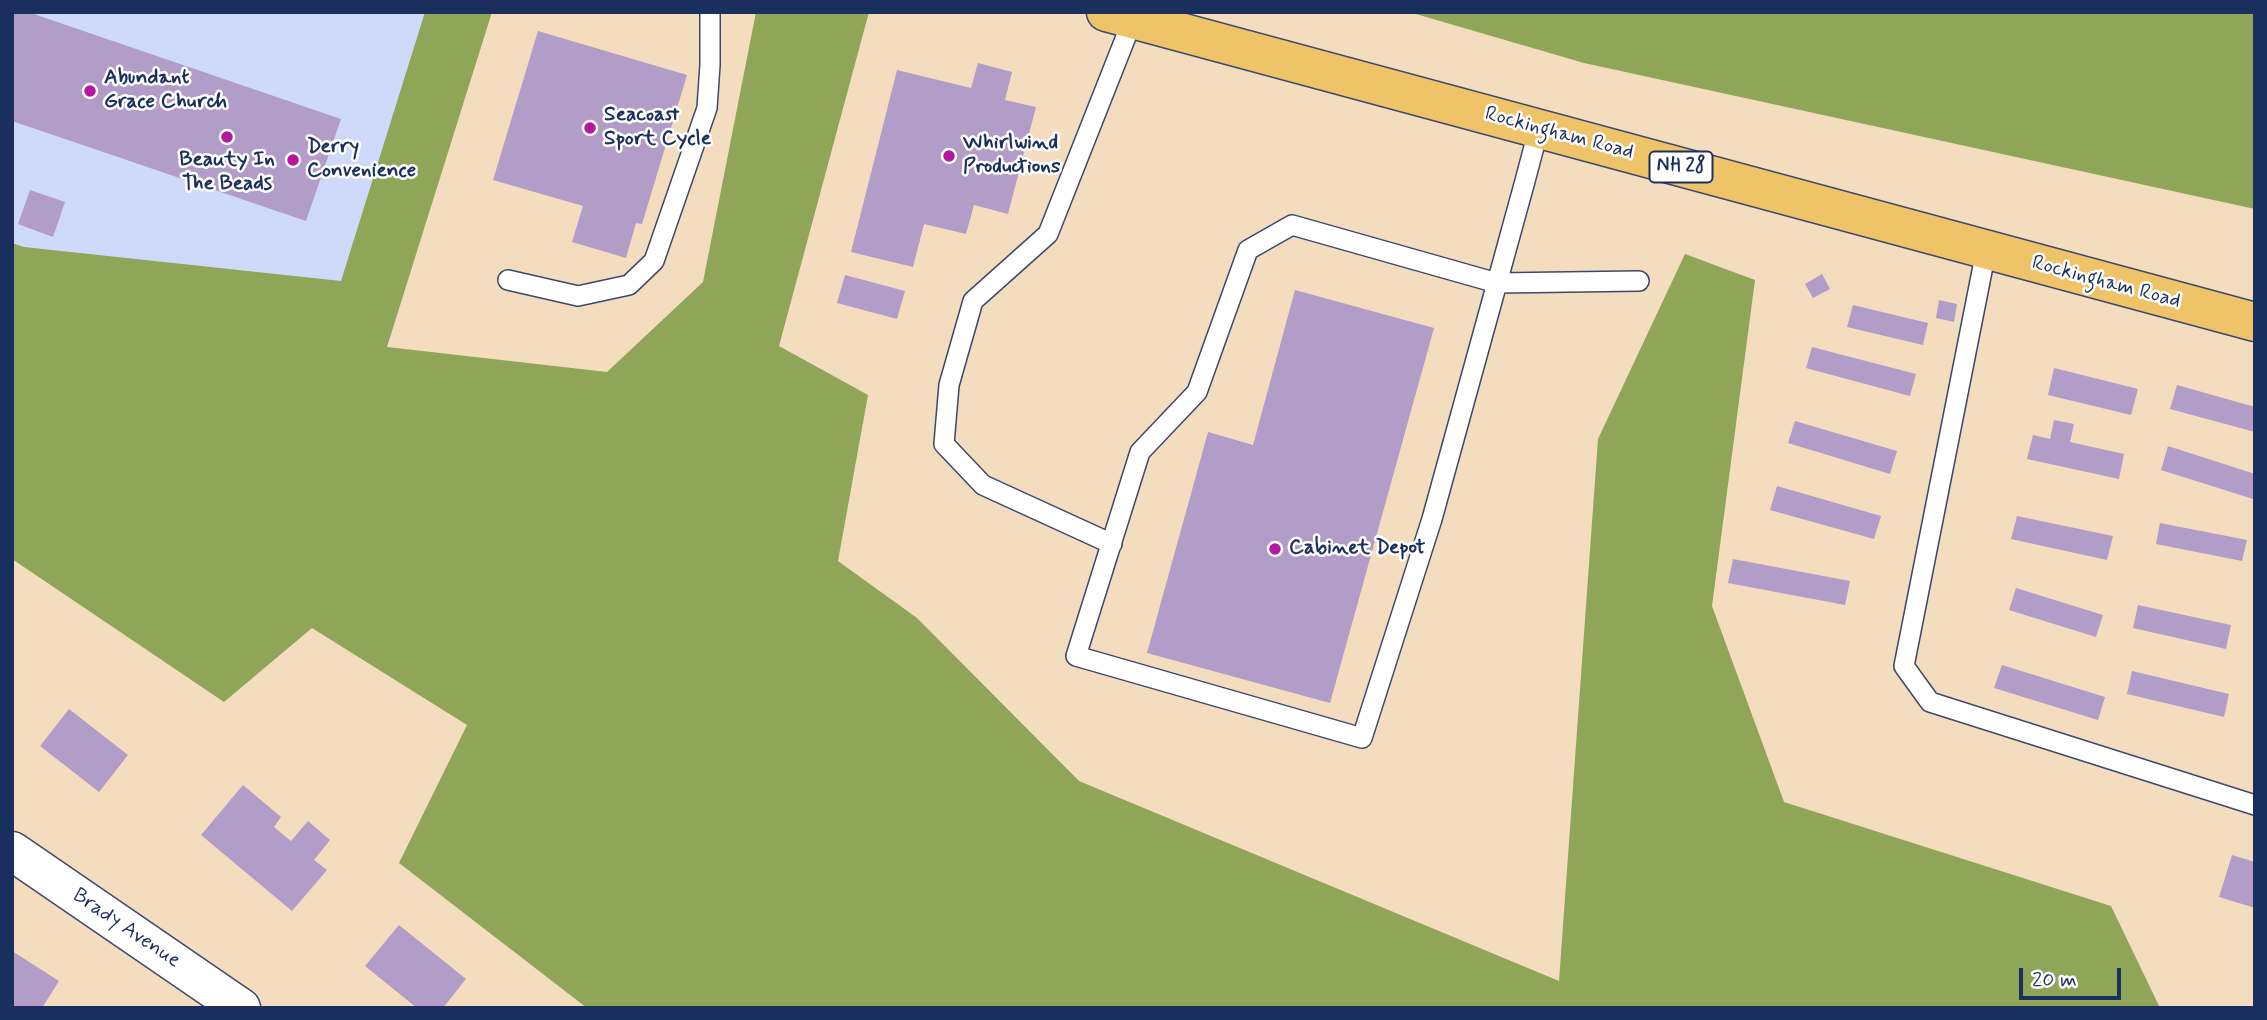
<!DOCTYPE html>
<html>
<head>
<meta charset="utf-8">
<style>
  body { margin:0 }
  #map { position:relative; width:2267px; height:1020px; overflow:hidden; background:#f4dcbe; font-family:Mynerve,sans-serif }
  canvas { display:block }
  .frame { position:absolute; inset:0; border:14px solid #1b2f5e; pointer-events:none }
  .scale { position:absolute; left:2019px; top:968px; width:102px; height:32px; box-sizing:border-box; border:4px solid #1b2f5e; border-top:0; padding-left:9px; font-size:21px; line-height:24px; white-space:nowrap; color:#1b2f5e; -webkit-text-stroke:5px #fff; paint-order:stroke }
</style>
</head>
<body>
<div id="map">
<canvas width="2267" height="1020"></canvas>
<div class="frame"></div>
<div class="scale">20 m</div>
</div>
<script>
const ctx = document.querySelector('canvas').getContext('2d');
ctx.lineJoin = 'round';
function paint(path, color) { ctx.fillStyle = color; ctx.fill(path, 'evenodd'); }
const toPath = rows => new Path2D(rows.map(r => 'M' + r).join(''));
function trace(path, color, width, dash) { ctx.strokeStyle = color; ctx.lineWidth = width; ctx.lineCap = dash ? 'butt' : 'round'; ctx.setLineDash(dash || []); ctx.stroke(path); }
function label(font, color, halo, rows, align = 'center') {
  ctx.font = font + ' Mynerve,sans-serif'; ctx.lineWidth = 5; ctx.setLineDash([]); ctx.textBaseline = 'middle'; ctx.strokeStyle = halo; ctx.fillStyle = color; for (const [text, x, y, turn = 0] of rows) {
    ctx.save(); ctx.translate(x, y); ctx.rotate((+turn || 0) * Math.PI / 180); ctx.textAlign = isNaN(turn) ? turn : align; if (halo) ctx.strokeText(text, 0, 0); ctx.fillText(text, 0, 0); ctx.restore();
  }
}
paint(toPath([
  [12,12,478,12,321,473,12,353]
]), '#cfdafa');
paint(toPath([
  [425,12,492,12,387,347,607,372,703,282,756,12,869,12,779,346,868,395,838,561,917,618,1079,781,1559,981,1598,439,1685,254,1755,280,1712,606,1784,802,2111,906,2160,1008,587,1008,399,863,467,725,312,628,224,702,12,559,12,243,24,247,341,281],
  [1409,12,2255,12,2255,209,1584,63]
]), '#8fa658');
paint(toPath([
  [12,12,28,12,341,119,306,221,12,121],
  [538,31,687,75,642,224,636,223,626,258,572,242,583,206,493,180],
  [978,63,1012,72,1005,100,1036,107,1008,214,974,205,966,234,924,224,913,267,851,252,897,70,971,88],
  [30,190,65,202,53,237,18,224],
  [1822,274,1830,289,1813,298,1805,284],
  [845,275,905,291,897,319,837,303],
  [1295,290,1434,328,1330,703,1147,653,1208,432,1253,445],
  [1939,300,1957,304,1954,322,1936,318],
  [1853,305,1928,323,1923,345,1847,327],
  [1812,347,1916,374,1910,396,1806,368],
  [2054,368,2138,389,2131,415,2048,395],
  [2177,385,2255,407,2255,432,2170,409],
  [2054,420,2074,424,2070,442,2124,454,2119,479,2027,459,2033,435,2050,439],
  [1795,421,1897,451,1890,474,1788,443],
  [2168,446,2255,474,2253,499,2161,470],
  [1777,486,1881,516,1874,539,1770,510],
  [2017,516,2113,536,2107,560,2011,539],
  [2160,523,2247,540,2242,561,2156,544],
  [1733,559,1850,581,1845,605,1728,583],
  [2016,588,2103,615,2096,637,2009,610],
  [2138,605,2231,625,2226,649,2133,628],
  [2002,665,2105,697,2098,720,1994,688],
  [2132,671,2229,694,2224,717,2127,694],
  [69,709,128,755,99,792,40,746],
  [243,785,281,817,274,827,291,841,308,821,330,840,314,860,327,870,292,911,201,835],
  [2232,855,2255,862,2255,908,2219,897],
  [399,925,466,979,443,1008,417,1008,365,966],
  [12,951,59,981,42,1008,12,1008]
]), '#b29dc8');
const service = toPath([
  [1539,128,1525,181,1497,283,1432,519,1362,738,1076,656,1140,452,1197,392,1248,250,1292,225,1497,283,1639,281],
  [1986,251,1904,666,1930,702,2255,805],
  [508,280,578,296,629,285,654,261,707,108,710,65,710,12],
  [1112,544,983,485,944,444,949,385,973,301,1048,234,1133,19]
]);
const minor = toPath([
  [12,851,241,1008]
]);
const primary = toPath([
  [1106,12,2255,322]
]);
trace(service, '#3c496c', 22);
trace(minor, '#3c496c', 41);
trace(primary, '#3c496c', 41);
trace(service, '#fff', 19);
trace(minor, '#fff', 38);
trace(primary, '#efc469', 38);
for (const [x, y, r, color] of [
  [90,91,7,"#b5179e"],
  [590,128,7,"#b5179e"],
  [227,137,7,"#b5179e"],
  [949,156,7,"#b5179e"],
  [293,160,7,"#b5179e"],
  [1275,549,7,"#b5179e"]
]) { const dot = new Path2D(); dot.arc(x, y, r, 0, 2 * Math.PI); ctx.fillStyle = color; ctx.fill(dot); trace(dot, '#fff', 2.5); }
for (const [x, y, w] of [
  [1681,167,63]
]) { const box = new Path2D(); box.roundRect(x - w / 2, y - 15.5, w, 31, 5); ctx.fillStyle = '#fff'; ctx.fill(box); trace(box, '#1b2f5e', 2); }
label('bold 19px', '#1b2f5e', null, [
  ["NH 28",1681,167]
]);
label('bold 21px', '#1b2f5e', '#fff', [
  ["Abundant",104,79],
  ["Grace Church",104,103],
  ["Seacoast",604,116],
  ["Sport Cycle",604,140],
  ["Whirlwind",963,144],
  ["Productions",963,168],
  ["Derry",307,148],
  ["Convenience",307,172],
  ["Beauty In",227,161,"center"],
  ["The Beads",227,185,"center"],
  ["Cabinet Depot",1289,549]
], 'left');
label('21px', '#1b2f5e', '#fff', [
  ["Rockingham Road",1559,134,15],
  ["Rockingham Road",2106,283,15],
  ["Brady Avenue",126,929,34]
]);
</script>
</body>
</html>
